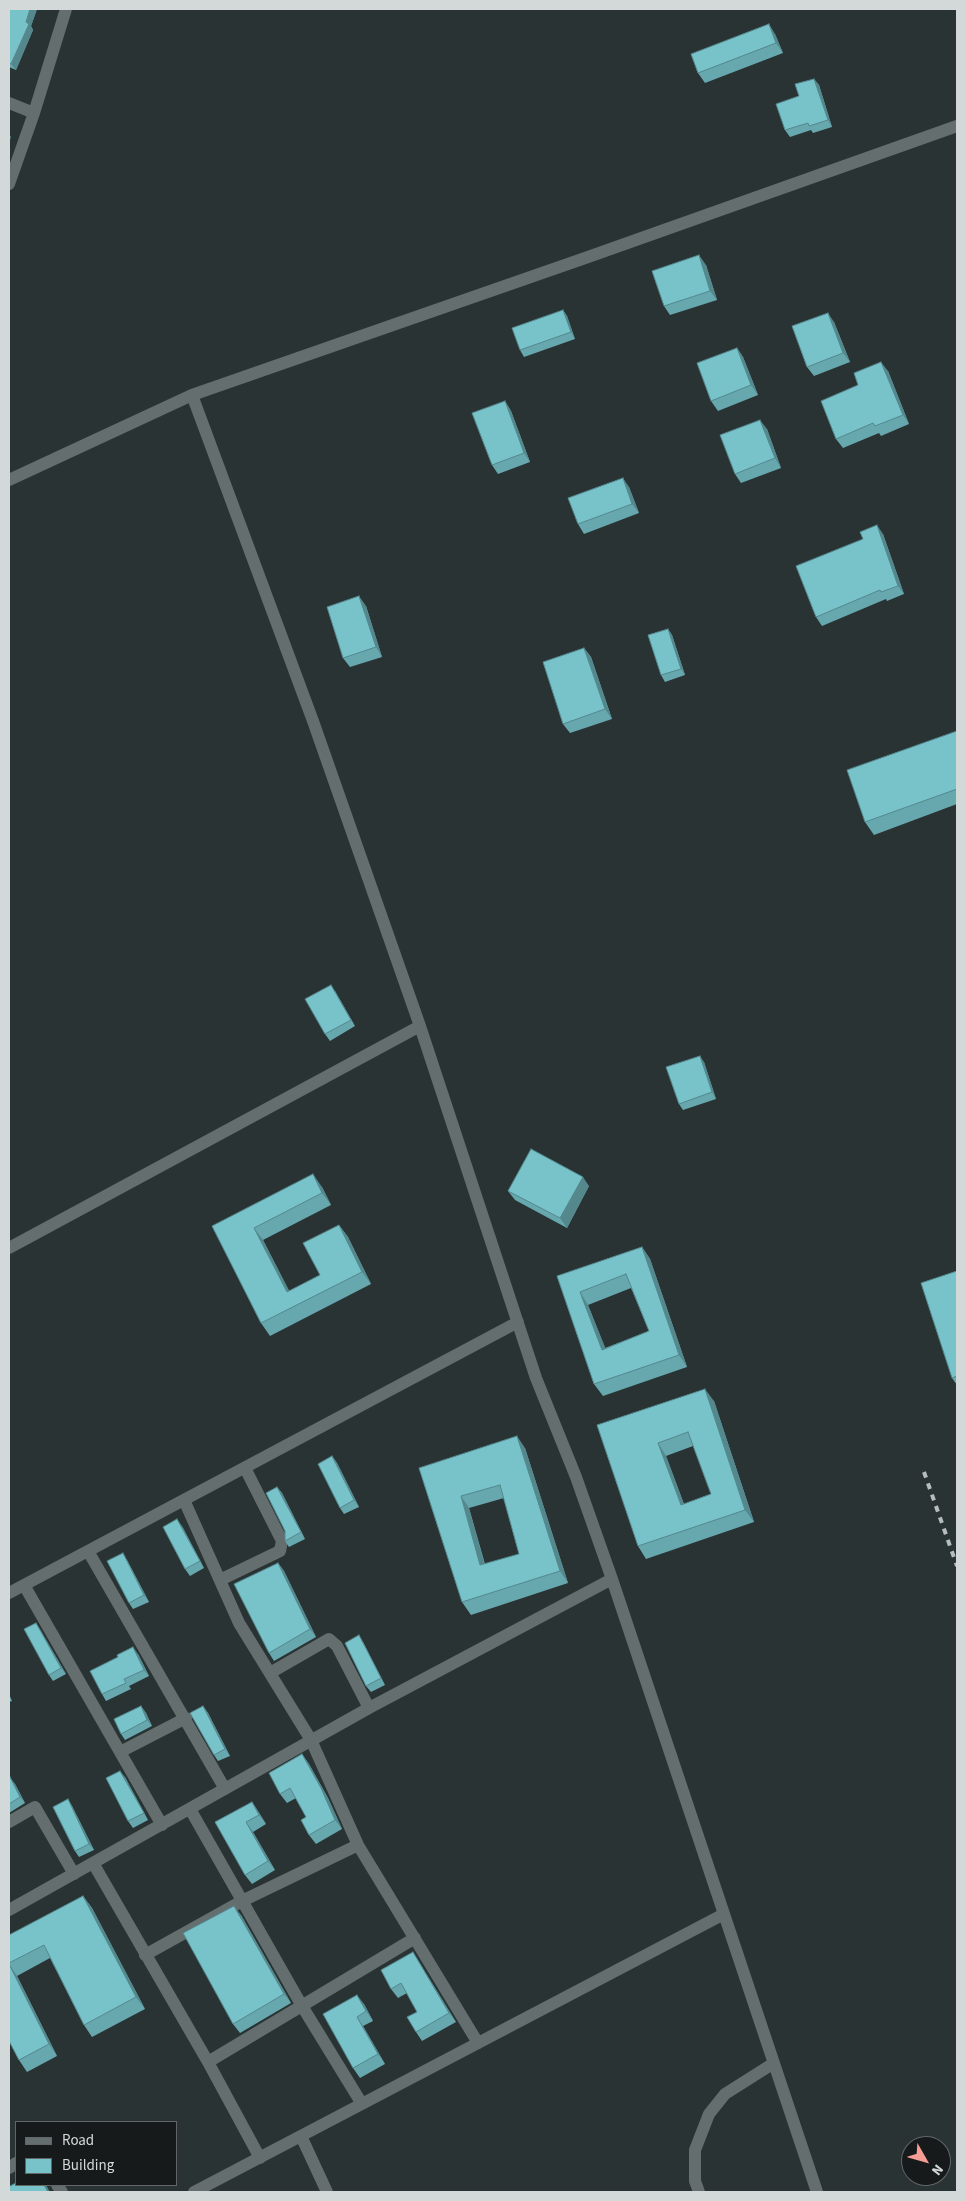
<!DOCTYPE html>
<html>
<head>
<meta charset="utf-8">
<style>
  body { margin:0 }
  #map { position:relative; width:966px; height:2201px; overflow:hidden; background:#2a3334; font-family:"Source Sans 3",sans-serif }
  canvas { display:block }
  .frame { position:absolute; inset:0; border:10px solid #d3d9d9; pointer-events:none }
  .legend { position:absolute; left:15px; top:2121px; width:162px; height:65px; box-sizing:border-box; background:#161a1a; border:1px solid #626666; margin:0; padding:6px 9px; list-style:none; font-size:15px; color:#d3d9d9 }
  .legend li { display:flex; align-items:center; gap:10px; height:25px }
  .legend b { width:25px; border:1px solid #626666 }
  .north { position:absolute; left:901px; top:2136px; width:50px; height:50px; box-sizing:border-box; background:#161a1a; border:1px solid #626666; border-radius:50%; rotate:128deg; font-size:14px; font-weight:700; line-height:20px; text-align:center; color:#d3d9d9 }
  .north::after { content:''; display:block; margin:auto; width:18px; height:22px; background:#f59c95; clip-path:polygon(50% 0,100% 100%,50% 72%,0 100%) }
</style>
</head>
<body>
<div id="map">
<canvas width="966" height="2201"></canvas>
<div class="frame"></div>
<ul class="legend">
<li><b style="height:6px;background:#646e6f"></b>Road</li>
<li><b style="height:14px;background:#78c2ca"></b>Building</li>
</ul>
<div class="north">N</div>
</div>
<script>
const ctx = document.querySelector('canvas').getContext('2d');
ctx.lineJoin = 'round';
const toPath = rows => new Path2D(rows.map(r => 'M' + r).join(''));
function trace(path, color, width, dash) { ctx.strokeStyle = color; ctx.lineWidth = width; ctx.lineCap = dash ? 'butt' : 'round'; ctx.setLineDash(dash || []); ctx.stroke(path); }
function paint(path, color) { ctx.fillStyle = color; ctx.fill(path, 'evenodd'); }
trace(toPath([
  [9,103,34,113],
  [9,184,34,113,66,9],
  [192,395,313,721,420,1026,536,1378,576,1477,612,1579,817,2192],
  [9,480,192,395,588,257,957,126],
  [9,1248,420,1026],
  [184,1500,239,1623,311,1740,358,1845,478,2043],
  [88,1551,225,1789],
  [220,1580,280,1551,282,1541,245,1468],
  [24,1585,162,1825],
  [9,1593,518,1322],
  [270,1673,329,1639,337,1646,369,1708],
  [120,1752,186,1718],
  [190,1809,302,2006,362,2104],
  [9,1822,35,1807,74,1874],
  [93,1863,208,2062,260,2158],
  [9,1910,369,1708,612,1579],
  [145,1955,242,1901,358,1845],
  [208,2062,415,1938],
  [301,2136,327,2192],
  [9,2168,16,2163],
  [57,2185,62,2192],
  [194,2192,724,1914],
  [699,2192,695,2181,695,2150,709,2114,725,2094,774,2063]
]), '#646e6f', 12);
trace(toPath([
  [924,1472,957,1566]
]), '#b6bdbd', 4, [6, 6]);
paint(toPath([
  [9,9,37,9,31,26,33,30,16,70,9,67],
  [775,34,783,53,705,83,698,73],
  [814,79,819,85,832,127,813,133,811,130,790,137,785,130,799,96],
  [706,265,717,300,670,315,664,306],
  [563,310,567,316,575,339,524,357,520,350],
  [834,322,850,362,814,376,807,367],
  [737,348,743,357,758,395,718,411,711,401],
  [888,371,909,424,881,436,879,433,843,448,836,439,858,385],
  [505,401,511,411,530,462,498,474,492,465],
  [767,429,781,468,741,483,735,474],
  [629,487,639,513,584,534,578,524],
  [883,534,904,594,887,601,886,599,822,626,816,617],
  [366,606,382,657,350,667,343,658],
  [668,629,672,635,685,675,665,682,661,675],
  [584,648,591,657,612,719,570,733,563,724],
  [957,731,957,804,874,835,865,822],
  [335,991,355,1026,330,1041,325,1034],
  [704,1062,716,1099,683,1110,679,1104],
  [589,1186,567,1228,515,1200,508,1191],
  [322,1187,331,1205,263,1240,289,1291,320,1275,339,1225,348,1237,371,1284,270,1336,261,1323,212,1226],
  [642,1247,650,1259,687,1367,603,1396,594,1384,557,1276],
  [631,1288,649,1331,605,1348,588,1305],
  [957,1271,957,1385,952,1378],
  [714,1401,754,1522,646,1559,638,1546,597,1425],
  [693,1446,711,1494,684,1504,666,1456],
  [525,1448,568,1583,471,1615,462,1602,419,1468],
  [504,1498,519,1554,485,1564,469,1508],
  [332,1456,337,1463,359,1507,344,1514,340,1508],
  [277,1487,282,1493,305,1539,289,1547,285,1541,285,1531],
  [182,1526,204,1568,190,1576,185,1569],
  [127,1560,149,1602,133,1609,129,1603],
  [278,1563,284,1571,316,1637,274,1661,269,1653],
  [36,1623,66,1674,53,1681,49,1675],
  [363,1642,385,1685,371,1692,366,1686],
  [138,1654,149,1676,129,1686,131,1689,106,1701,102,1694],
  [9,1694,12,1701,9,1702],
  [141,1706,146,1713,152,1726,125,1740,121,1734],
  [203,1706,208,1713,230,1756,218,1761,214,1755],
  [302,1754,309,1764,328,1798,342,1829,316,1844,309,1835,306,1817,296,1798,287,1803,280,1794],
  [125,1777,148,1820,133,1828,128,1821],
  [9,1778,15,1784,25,1803,9,1813],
  [68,1799,72,1806,94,1850,79,1857,75,1851],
  [252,1802,258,1811,266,1824,253,1832,275,1870,252,1884,245,1875,215,1822],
  [83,1896,92,1908,145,2009,92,2037,84,2025,50,1958,17,1976,57,2056,27,2072,19,2060,9,2041,9,1935],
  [241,1915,291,2003,240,2033,233,2024],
  [419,1962,456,2022,422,2041,416,2032,417,2012,407,1993,398,1998,391,1989],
  [364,2004,373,2021,363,2026,385,2064,360,2078,353,2068,323,2014]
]), '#67a7ae');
paint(toPath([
  [30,9,37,9,31,26,33,30,16,70,11,64],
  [769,24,775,34,783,53,776,43],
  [814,79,819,85,832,127,828,120],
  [9,134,11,137,9,143],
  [699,255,706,265,717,300,710,291],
  [563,310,567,316,575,339,571,332],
  [828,313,834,322,850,362,843,353],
  [737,348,743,357,758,395,751,385],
  [881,362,888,371,909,424,903,415],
  [505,401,511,411,530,462,524,453],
  [760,420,767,429,781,468,775,458],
  [623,478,629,487,639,513,632,504],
  [877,525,883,534,904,594,898,586],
  [359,596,366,606,382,657,376,647],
  [668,629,672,635,685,675,681,669],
  [584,648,591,657,612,719,605,709],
  [331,985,335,991,355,1026,351,1020],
  [700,1056,704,1062,716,1099,712,1092],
  [313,1174,322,1187,331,1205,322,1193],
  [583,1177,589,1186,567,1228,560,1218],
  [339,1225,348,1237,371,1284,362,1272],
  [254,1228,263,1240,296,1304,287,1292],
  [642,1247,650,1259,687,1367,679,1355],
  [580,1292,588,1305,611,1362,602,1350],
  [705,1389,714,1401,754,1522,745,1510],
  [517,1436,525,1448,568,1583,560,1571],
  [658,1443,666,1456,689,1518,681,1505],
  [332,1456,337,1463,359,1507,354,1500],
  [277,1487,282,1493,305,1539,301,1532],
  [461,1496,469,1508,488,1577,480,1565],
  [177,1519,182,1526,204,1568,200,1561],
  [123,1553,127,1560,149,1602,144,1595],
  [278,1563,284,1571,316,1637,310,1629],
  [36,1623,40,1629,66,1674,61,1668],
  [359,1635,363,1642,385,1685,381,1678],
  [133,1647,138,1654,149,1676,144,1670],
  [141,1706,146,1713,152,1726,147,1720],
  [203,1706,208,1713,230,1756,225,1749],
  [302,1754,309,1764,328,1798,342,1829,335,1820],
  [120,1771,125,1777,148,1820],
  [10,1777,15,1784,25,1803,20,1797],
  [68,1799,72,1806,94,1850,89,1844],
  [252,1802,258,1811,266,1824,259,1815],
  [246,1822,253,1832,275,1870,268,1861],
  [83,1896,92,1908,145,2009,136,1997],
  [234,1906,241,1915,291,2003,284,1994],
  [413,1952,419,1962,456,2022,449,2013],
  [9,1964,17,1976,57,2056,49,2044],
  [357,1995,364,2004,373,2021,366,2011],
  [357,2017,363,2026,385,2064,378,2054],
  [44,2185,46,2185,50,2192,48,2192]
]), '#54888d');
const building = toPath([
  [9,9,30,9,26,22,29,24,11,64,9,63,9,9],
  [769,24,776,43,698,73,691,54,769,24],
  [814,79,828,120,809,126,808,123,785,130,776,104,799,96,795,84,814,79],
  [699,255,710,291,664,306,652,271,699,255],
  [563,310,571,332,520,350,512,328,563,310],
  [828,313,843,353,807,367,792,326,828,313],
  [737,348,751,385,711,401,697,363,737,348],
  [881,362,903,415,875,426,873,423,836,439,821,401,858,385,854,373,881,362],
  [505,401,524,453,492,465,472,413,505,401],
  [760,420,775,458,735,474,720,435,760,420],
  [623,478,632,504,578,524,568,498,623,478],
  [877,525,898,586,881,592,880,590,816,617,796,566,863,539,860,532,877,525],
  [359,596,376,647,343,658,327,607,359,596],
  [668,629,681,669,661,675,648,635,668,629],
  [584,648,605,709,563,724,543,662,584,648],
  [957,731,957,789,865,822,847,770,957,731],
  [331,985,351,1020,325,1034,305,999,331,985],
  [700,1056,712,1092,679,1104,666,1067,700,1056],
  [531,1149,583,1177,560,1218,508,1191,531,1149],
  [313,1174,322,1193,254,1228,287,1292,320,1275,303,1243,339,1225,362,1272,261,1323,212,1226,313,1174],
  [642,1247,679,1355,594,1384,557,1276,642,1247],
  [626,1274,649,1331,602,1350,580,1292,626,1274],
  [957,1271,957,1376,952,1378,921,1283,957,1271],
  [705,1389,745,1510,638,1546,597,1425,705,1389],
  [688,1432,711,1494,681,1505,658,1443,688,1432],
  [517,1436,560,1571,462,1602,419,1468,517,1436],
  [500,1485,519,1554,480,1565,461,1496,500,1485],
  [332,1456,354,1500,340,1508,318,1464,332,1456],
  [277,1487,301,1532,285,1541,285,1531,266,1493,277,1487],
  [177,1519,200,1561,185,1569,163,1527,177,1519],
  [123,1553,144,1595,129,1603,107,1561,123,1553],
  [278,1563,310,1629,269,1653,234,1584,278,1563],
  [36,1623,61,1668,49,1675,24,1629,36,1623],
  [359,1635,381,1678,366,1686,345,1643,359,1635],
  [133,1647,144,1670,124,1679,126,1683,102,1694,90,1671,118,1657,117,1655,133,1647],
  [141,1706,147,1720,121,1734,114,1719,141,1706],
  [203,1706,225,1749,214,1755,190,1713,203,1706],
  [302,1754,321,1788,335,1820,309,1835,301,1820,306,1817,290,1788,280,1794,269,1773,302,1754],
  [120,1771,144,1813,128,1821,106,1778,120,1771],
  [10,1777,20,1797,9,1804,9,1778,10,1777],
  [68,1799,89,1844,75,1851,53,1807,68,1799],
  [252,1802,259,1815,246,1822,268,1861,245,1875,215,1822,252,1802],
  [83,1896,136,1997,84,2025,44,1945,9,1963,9,1935,83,1896],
  [234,1906,284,1994,233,2024,183,1933,234,1906],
  [413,1952,449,2013,416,2032,407,2017,417,2012,401,1983,391,1989,381,1970,413,1952],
  [9,1964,49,2044,19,2060,9,2041,9,1964],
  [357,1995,366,2011,357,2017,378,2054,353,2068,323,2014,357,1995],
  [16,2183,16,2185,44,2185,48,2192,9,2192,9,2185,10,2186,16,2183]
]);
paint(building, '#78c2ca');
trace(building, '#54888d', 1);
</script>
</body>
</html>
